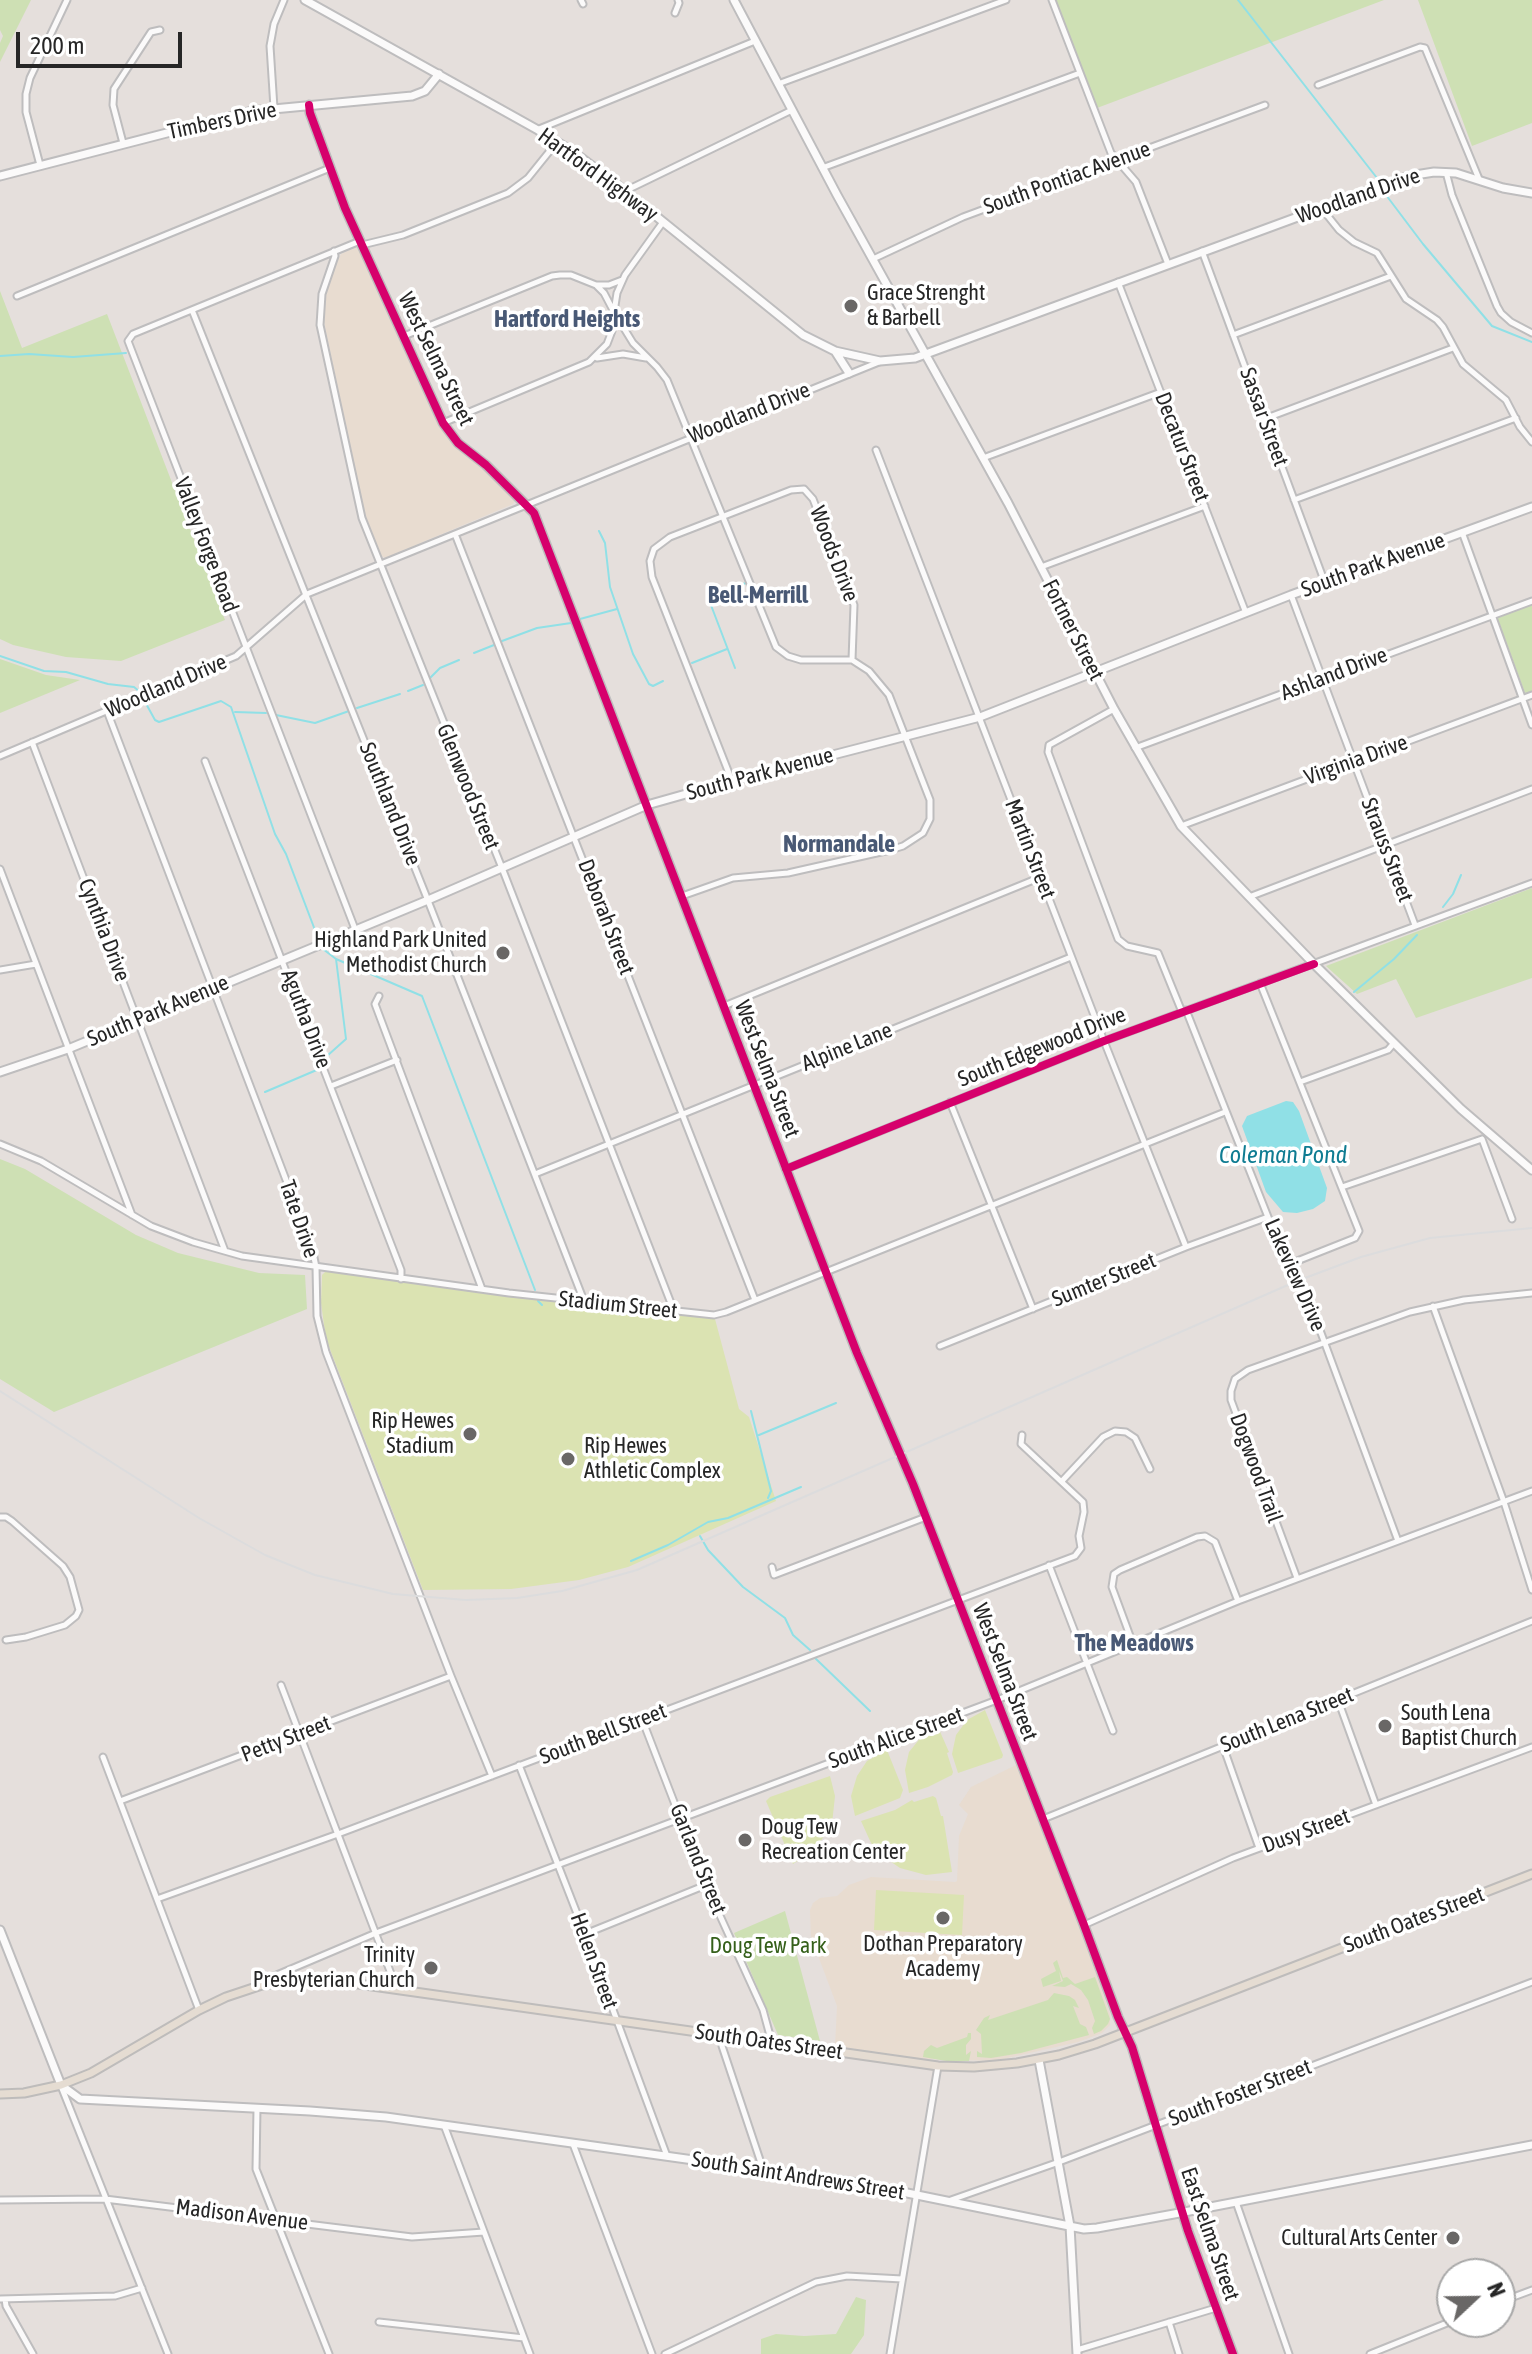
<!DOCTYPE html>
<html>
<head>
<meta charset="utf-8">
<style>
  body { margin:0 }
  #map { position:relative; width:1532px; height:2354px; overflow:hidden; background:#e5dfdc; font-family:"Asap Condensed",sans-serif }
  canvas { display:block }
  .north { position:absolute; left:1436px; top:2258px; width:80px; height:80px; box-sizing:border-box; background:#fff; border:2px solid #a8a8a8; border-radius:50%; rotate:68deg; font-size:22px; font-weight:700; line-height:32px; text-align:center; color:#262626 }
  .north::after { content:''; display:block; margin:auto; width:28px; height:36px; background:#696766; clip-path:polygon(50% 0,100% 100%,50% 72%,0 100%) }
  .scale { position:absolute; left:16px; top:32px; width:166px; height:36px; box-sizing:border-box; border:4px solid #262626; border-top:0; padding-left:10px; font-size:24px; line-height:28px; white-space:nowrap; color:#262626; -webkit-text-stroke:6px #fff; paint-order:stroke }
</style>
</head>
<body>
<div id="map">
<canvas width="1532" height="2354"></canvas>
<div class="north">N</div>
<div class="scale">200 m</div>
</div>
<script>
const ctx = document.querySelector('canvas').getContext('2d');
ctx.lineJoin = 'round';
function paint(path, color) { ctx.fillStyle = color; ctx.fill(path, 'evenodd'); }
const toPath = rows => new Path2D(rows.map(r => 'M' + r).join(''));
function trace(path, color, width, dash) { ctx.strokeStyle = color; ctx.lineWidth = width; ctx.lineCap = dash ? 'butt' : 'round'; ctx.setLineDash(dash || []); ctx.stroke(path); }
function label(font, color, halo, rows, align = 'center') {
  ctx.font = font + ' "Asap Condensed",sans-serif'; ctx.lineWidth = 7; ctx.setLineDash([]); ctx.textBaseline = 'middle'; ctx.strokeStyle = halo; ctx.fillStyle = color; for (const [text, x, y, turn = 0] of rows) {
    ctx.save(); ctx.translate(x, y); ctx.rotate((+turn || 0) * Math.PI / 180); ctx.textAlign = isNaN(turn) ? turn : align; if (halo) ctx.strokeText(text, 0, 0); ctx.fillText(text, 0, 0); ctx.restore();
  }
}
paint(toPath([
  [355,247,360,249,439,424,460,449,486,470,516,499,513,504,385,558,380,555,364,513,324,322,324,301,332,272,341,254],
  [1016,1765,1083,1935,1110,2014,1110,2025,1102,2033,1078,2042,994,2061,925,2059,835,2046,837,2006,811,1937,810,1910,813,1903,820,1898,837,1896,849,1885,871,1877,955,1882,957,1881,959,1836,968,1814,959,1805,971,1787]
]), '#e8dcd0');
paint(toPath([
  [0,0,31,0,0,62,0,43,3,36,0,30],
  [1056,0,1384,0,1097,108],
  [1418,0,1532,0,1532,123,1472,146],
  [0,291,22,348,107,314,225,620,121,661,66,657,13,645,0,639],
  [1532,604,1532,691,1525,693,1497,617],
  [0,659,46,675,80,680,0,713],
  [1532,888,1532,978,1416,1018,1396,979,1357,994,1326,966],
  [0,1159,25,1169,136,1235,178,1253,259,1273,305,1275,307,1309,54,1412,0,1379],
  [785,1911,820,2041,778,2035,734,1933],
  [1057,1960,1063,1978,1067,1977,1075,1984,1095,1977,1110,2019,1108,2024,1101,2031,1094,2034,1092,2028,1095,2021,1088,2000,1081,1990,1071,1984,1065,1987,1052,1986,1063,1981,1059,1971,1061,1981,1043,1987,1041,1979,1056,1971,1053,1963],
  [1054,1993,1069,1996,1075,2000,1079,2008,1073,2006,1080,2024,1086,2027,1089,2035,1021,2053,991,2058,977,2057,977,2051,982,2054,981,2034,976,2030,984,2018,990,2015,988,2020,1048,2000],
  [968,2033,971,2033,971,2039,966,2045,966,2055,971,2051,969,2061,946,2061,923,2057,924,2051,931,2045,937,2048,967,2037],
  [856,2297,866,2300,864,2335,851,2354,761,2354,761,2339,776,2334,804,2336,836,2334]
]), '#cee0b4');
paint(toPath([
  [326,1271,541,1299,715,1319,739,1409,749,1417,776,1501,628,1567,579,1580,511,1589,423,1590,326,1339,321,1303,322,1275],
  [985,1710,1003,1755,1002,1758,958,1773,952,1754,956,1735,967,1720],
  [938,1727,949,1752,947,1753,953,1772,952,1775,928,1787,909,1793,905,1770,909,1752,922,1736],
  [887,1750,903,1790,900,1798,855,1816,851,1796,857,1776,867,1761],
  [830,1776,835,1796,832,1824,816,1848,793,1864,766,1801,770,1797],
  [933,1796,936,1798,941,1816,943,1816,952,1872,926,1875,900,1868,884,1857,871,1843,861,1821,895,1810,912,1800,914,1802],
  [876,1890,964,1895,962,1935,874,1930]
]), '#dbe3b2');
paint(toPath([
  [1286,1101,1293,1102,1299,1111,1327,1188,1325,1201,1313,1209,1297,1213,1283,1212,1266,1192,1242,1126,1247,1116]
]), '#90e0e6');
trace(toPath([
  [1238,0,1377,178],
  [1383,191,1423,244,1492,326,1532,342],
  [0,356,29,354,73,357,126,353],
  [599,531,605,543,610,587,633,654,649,684,653,686,663,681],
  [580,619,617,609],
  [502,641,537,628,571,623],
  [474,653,494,645],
  [0,656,44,671,66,672,108,684,134,687,140,692],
  [692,663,727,649],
  [735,668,709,600,711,596,746,583],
  [430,678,440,668,459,660],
  [408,691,423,685],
  [144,700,155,720,159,722,221,701,231,707,275,834,286,854,318,938],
  [357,708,400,694],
  [235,712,266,713],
  [276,715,315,723,349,711],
  [1443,907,1453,894,1461,875],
  [323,949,336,959,422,996,535,1290],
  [1354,992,1394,959,1417,935],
  [327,1056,346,1039,336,959],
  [265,1092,319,1069],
  [538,1301,542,1305],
  [751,1411,771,1491,768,1498],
  [759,1435,836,1403],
  [700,1536,708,1550,743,1587,785,1618,793,1635,810,1650],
  [631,1561,668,1545,708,1522,728,1518,801,1487],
  [815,1658,870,1711]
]), '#90e0e6', 2);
const street = toPath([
  [581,0,583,4],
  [1052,0,1111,153,1136,182,1168,264],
  [675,13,679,3,678,0],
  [778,84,1006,0],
  [1318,85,1420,47,1425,48,1479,179],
  [274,108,270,46,274,24,284,0],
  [539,129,755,41],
  [123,143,113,105,114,89,151,32,160,30],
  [40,165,26,112,26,94,30,78,67,0],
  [822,168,1080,73],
  [1446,172,1452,195,1497,306,1501,313,1511,322,1532,333],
  [625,191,792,110],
  [1323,207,1327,215,1339,230,1354,242,1377,253,1406,299,1437,320,1443,327,1463,364,1506,400,1520,427,1532,442],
  [663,222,625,275,617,293,614,312,633,343,657,367,667,380,776,647,788,656,801,660,852,660],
  [362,245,403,235,508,193,528,178,557,142],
  [334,251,335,256,322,294,320,325,362,518,504,873,674,1311],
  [1202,251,1325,583],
  [873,259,963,217,1265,105],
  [1118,282,1246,613],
  [597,285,609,285,622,280],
  [17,296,330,168],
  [192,310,425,893,584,1301],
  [1233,335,1391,276],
  [404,336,552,276,560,275,571,275,596,285,604,293,614,312,612,331,607,344,589,362,443,423],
  [597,358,623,354,646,358],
  [1264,419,1453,348],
  [876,450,1104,1041,1186,1247],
  [983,458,1161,392],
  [1294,500,1516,418],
  [1462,532,1532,725],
  [455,534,755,1300],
  [1041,567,1205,506],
  [1291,595,1415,925],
  [1114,709,1049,745,1048,752,1118,939,1127,946,1158,953,1182,1012],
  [107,711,312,1248,316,1267,317,1316,326,1352,451,1676,492,1776],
  [32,742,225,1251],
  [1135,748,1532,601],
  [0,756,236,656,307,594,879,362],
  [205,761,401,1270,401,1279],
  [732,781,652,577,650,561,654,549,670,537,791,490,804,489,813,499,854,605,852,660],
  [1181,826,1532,695],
  [0,869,132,1215],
  [682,896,733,878,788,873,890,850,903,846,923,833,930,819,930,800,889,695,869,671,852,660],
  [1249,897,1532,789],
  [355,929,128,341,133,334,360,241],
  [0,970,36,964],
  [1260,983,1359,1231,1355,1238,1287,1265],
  [379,996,375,1004,482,1289],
  [724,1006,1041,877],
  [1186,1010,1287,1265,1307,1295,1398,1541],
  [1300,1082,1388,1050,1394,1043],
  [331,1086,397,1060],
  [950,1102,1033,1309],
  [1482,1139,1512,1219],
  [0,1144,41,1161,151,1226,193,1242,242,1256,509,1293,714,1315,726,1312,1225,1112],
  [786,1169,1104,1041,1532,883],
  [535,1174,1071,957],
  [1342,1187,1482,1139],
  [1433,1306,1504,1502,1532,1590],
  [940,1346,1186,1247,1268,1217],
  [1062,1481,1103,1437,1115,1431,1126,1432,1135,1438,1150,1469],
  [0,1517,6,1517,12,1521,63,1566,70,1577,79,1610,76,1616,65,1625,26,1637,6,1640],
  [1049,1565,1113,1731],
  [772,1567,774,1575,926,1517],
  [1297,1578,1231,1400,1231,1391,1235,1379,1248,1370,1410,1312,1464,1300,1532,1293],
  [1133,1644,1112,1587,1114,1574,1120,1570,1197,1537,1205,1536,1215,1542,1238,1601],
  [281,1685,393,1979,394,1989],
  [1338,1700,1376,1805],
  [642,1719,706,1885,763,2010,772,2043],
  [1223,1746,1259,1848],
  [103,1757,199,2010],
  [519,1765,585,1934,667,2156],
  [120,1801,451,1676],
  [1043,1819,1532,1621],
  [157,1899,338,1834,1075,1556,1081,1548,1079,1536,1084,1512,1083,1502,1021,1444,1022,1435],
  [1084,1925,1233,1858,1532,1747],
  [585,1934,706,1885],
  [262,1985,272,1977,376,1933,997,1700,1238,1601,1532,1491],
  [721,2036,722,2046,763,2169],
  [61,2086,168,2354],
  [257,2108,256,2169,329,2354],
  [444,2125,530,2354],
  [573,2144,652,2354],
  [0,2200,105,2199,412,2237,484,2232],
  [948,2201,1059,2162,1532,1982],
  [1236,2202,1289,2354],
  [0,2299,115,2296,142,2288],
  [5,2299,6,2306,33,2354],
  [1500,2302,1532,2290],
  [379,2322,524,2338],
  [1169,2322,1179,2354],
  [1077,2350,1216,2308],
  [665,2354,816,2282,847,2276,902,2279],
  [890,2354,938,2066],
  [1370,2354,1452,2321]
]);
const secondary = toPath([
  [305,0,538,130,576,154,625,191,803,335,835,351,880,361,915,358,1409,176,1434,172,1456,173,1503,188,1532,193],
  [734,0,837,195,1008,503,1114,709,1181,826,1314,964,1461,1109,1532,1170],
  [309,105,310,113,345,208,443,423,458,443,486,465,534,513,857,1353,913,1484,1084,1925,1118,2017,1132,2047,1188,2231,1233,2354],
  [0,176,252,111,412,96,425,91,439,74],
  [835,351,849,373],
  [0,1072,68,1049,428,900,647,805,732,781,980,717,1291,595,1532,507],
  [0,1930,61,2085,80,2099,310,2111,386,2117,858,2183,1084,2229,1097,2228,1174,2214,1532,2145],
  [1039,2060,1070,2226,1077,2354]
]);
const primary = toPath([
  [0,2094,24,2093,61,2085,91,2073,199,2010,226,1997,262,1985,305,1980,351,1983,938,2066,974,2067,1017,2063,1059,2055,1095,2044,1532,1874]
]);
trace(street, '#bebdbe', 9);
trace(secondary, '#bebdbe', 11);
trace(primary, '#bebcbb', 11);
trace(street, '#fbfafa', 5);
trace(secondary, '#fbfafa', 7);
trace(primary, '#e5dcd2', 7);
trace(toPath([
  [0,1391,199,1518,265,1555,315,1575,393,1594,466,1600,517,1598,562,1591,637,1570,1297,1281,1361,1257,1430,1238,1532,1228]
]), '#dcdcdd', 2);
trace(toPath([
  [309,105,310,113,345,208,443,423,458,443,486,465,534,513,857,1353,913,1484,1084,1925,1118,2017,1132,2047,1188,2231,1233,2354],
  [786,1169,1104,1041,1314,964]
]), '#d6006c', 8);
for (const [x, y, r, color] of [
  [851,306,8,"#696766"],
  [503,953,8,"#696766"],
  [470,1434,8,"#696766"],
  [568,1459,8,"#696766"],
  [1385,1726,8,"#696766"],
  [745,1840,8,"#696766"],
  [943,1918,8,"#696766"],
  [431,1968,8,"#696766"],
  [1453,2238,8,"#696766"]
]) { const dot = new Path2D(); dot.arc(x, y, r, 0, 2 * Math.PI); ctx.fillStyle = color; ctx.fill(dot); trace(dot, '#fff', 3); }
label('22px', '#262626', '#fff', [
  ["Timbers Drive",222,121,-12],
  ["Hartford Highway",598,175,36],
  ["South Pontiac Avenue",1067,178,-20],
  ["Woodland Drive",1358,196,-19],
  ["West Selma Street",436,359,64],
  ["Woodland Drive",749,413,-22],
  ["Sassar Street",1264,417,70],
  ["Decatur Street",1182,447,69],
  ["Valley Forge Road",206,545,69],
  ["Woods Drive",834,554,69],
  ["South Park Avenue",1373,565,-20],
  ["Fortner Street",1073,630,63],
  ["Ashland Drive",1334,674,-21],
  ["Woodland Drive",166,686,-23],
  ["Virginia Drive",1356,760,-20],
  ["South Park Avenue",760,774,-15],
  ["Glenwood Street",468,787,68],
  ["Southland Drive",390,804,68],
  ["Martin Street",1030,849,69],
  ["Strauss Street",1387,850,69],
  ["Deborah Street",606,917,69],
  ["Cynthia Drive",104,930,69],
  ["South Park Avenue",158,1011,-23],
  ["Agutha Drive",306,1019,69],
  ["Alpine Lane",847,1047,-22],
  ["South Edgewood Drive",1042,1047,-22],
  ["West Selma Street",767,1069,69],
  ["Tate Drive",299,1219,71],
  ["Lakeview Drive",1295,1275,66],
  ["Sumter Street",1104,1280,-22],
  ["Stadium Street",618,1305,6],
  ["Dogwood Trail",1256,1468,70],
  ["West Selma Street",1005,1672,69],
  ["South Lena Street",1287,1720,-22],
  ["South Bell Street",603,1734,-21],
  ["South Alice Street",896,1738,-20],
  ["Petty Street",286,1739,-21],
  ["Dusy Street",1306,1831,-20],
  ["Garland Street",698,1859,68],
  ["South Oates Street",1414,1920,-21],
  ["Helen Street",594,1961,70],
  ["South Oates Street",769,2042,8],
  ["South Foster Street",1240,2093,-21],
  ["South Saint Andrews Street",798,2176,9],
  ["Madison Avenue",242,2215,7],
  ["East Selma Street",1210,2234,71]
]);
label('22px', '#262626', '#fff', [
  ["Grace Strenght",867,293],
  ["& Barbell",867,318],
  ["Highland Park United",487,940,"right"],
  ["Methodist Church",487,965,"right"],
  ["Rip Hewes",454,1421,"right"],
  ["Stadium",454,1446,"right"],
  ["Rip Hewes",584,1446],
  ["Athletic Complex",584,1471],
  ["South Lena",1401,1713],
  ["Baptist Church",1401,1738],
  ["Doug Tew",761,1827],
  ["Recreation Center",761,1852],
  ["Dothan Preparatory",943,1944,"center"],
  ["Academy",943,1969,"center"],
  ["Trinity",415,1955,"right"],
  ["Presbyterian Church",415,1980,"right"],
  ["Cultural Arts Center",1437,2238,"right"]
], 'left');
label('22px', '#35601a', '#fff', [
  ["Doug Tew Park",768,1946]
]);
label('bold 24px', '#495975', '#fff', [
  ["Hartford Heights",567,319],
  ["Bell-Merrill",758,595],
  ["Normandale",839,844],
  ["The Meadows",1134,1643]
]);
label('italic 24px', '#0f7c92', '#fff', [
  ["Coleman Pond",1283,1155]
]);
</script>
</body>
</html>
